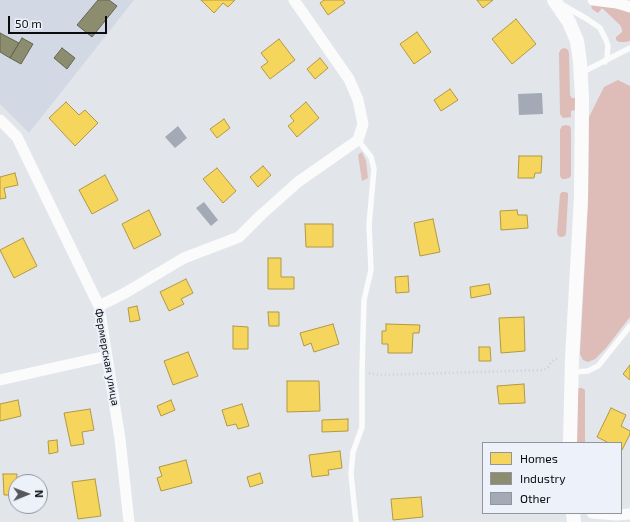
<!DOCTYPE html>
<html>
<head>
<meta charset="utf-8">
<style>
  body { margin:0 }
  #map { position:relative; width:630px; height:522px; overflow:hidden; background:#e2e5ea; font-family:"Exo 2",sans-serif }
  canvas { display:block }
  .legend { position:absolute; left:482px; top:442px; width:140px; height:72px; box-sizing:border-box; background:#ecf1fa; border:1px solid #92959c; margin:0; padding:5px 7px; list-style:none; font-size:12px; color:#0b0c0f }
  .legend li { display:flex; align-items:center; gap:8px; height:20px }
  .legend b { width:20px; border:1px solid #92959c }
  .north { position:absolute; left:8px; top:474px; width:40px; height:40px; box-sizing:border-box; background:#ecf1fa; border:1px solid #92959c; border-radius:50%; rotate:89deg; font-size:11px; font-weight:700; line-height:16px; text-align:center; color:#0b0c0f }
  .north::after { content:''; display:block; margin:auto; width:14px; height:18px; background:#56585c; clip-path:polygon(50% 0,100% 100%,50% 72%,0 100%) }
  .scale { position:absolute; left:8px; top:16px; width:99px; height:18px; box-sizing:border-box; border:2px solid #0b0c0f; border-top:0; padding-left:5px; font-size:12px; line-height:14px; white-space:nowrap; color:#0b0c0f; -webkit-text-stroke:3px #ecf1fa; paint-order:stroke }
</style>
</head>
<body>
<div id="map">
<canvas width="630" height="522"></canvas>
<ul class="legend">
<li><b style="height:11px;background:#f6d55c"></b>Homes</li>
<li><b style="height:11px;background:#8c8c6e"></b>Industry</li>
<li><b style="height:11px;background:#a3aab5"></b>Other</li>
</ul>
<div class="north">N</div>
<div class="scale">50 m</div>
</div>
<script>
const ctx = document.querySelector('canvas').getContext('2d');
ctx.lineJoin = 'round';
function paint(path, color) { ctx.fillStyle = color; ctx.fill(path, 'evenodd'); }
const toPath = rows => new Path2D(rows.map(r => 'M' + r).join(''));
function trace(path, color, width, dash) { ctx.strokeStyle = color; ctx.lineWidth = width; ctx.lineCap = dash ? 'butt' : 'round'; ctx.setLineDash(dash || []); ctx.stroke(path); }
function label(font, color, halo, rows, align = 'center') {
  ctx.font = font + ' "Exo 2",sans-serif'; ctx.lineWidth = 4; ctx.setLineDash([]); ctx.textBaseline = 'middle'; ctx.strokeStyle = halo; ctx.fillStyle = color; for (const [text, x, y, turn = 0] of rows) {
    ctx.save(); ctx.translate(x, y); ctx.rotate((+turn || 0) * Math.PI / 180); ctx.textAlign = isNaN(turn) ? turn : align; if (halo) ctx.strokeText(text, 0, 0); ctx.fillText(text, 0, 0); ctx.restore();
  }
}
paint(toPath([
  [0,0,134,0,29,133,0,104]
]), '#d3d9e4');
paint(toPath([
  [362,152,366,161,368,178,362,181,358,155]
]), '#dec1bd');
paint(toPath([
  [591,4,594,4,630,11,630,41,625,42,619,42,616,40,616,37,622,32,622,29,620,25,602,8,598,13,592,9],
  [565,48,568,50,569,53,570,95,572,98,576,98,576,110,571,111,571,117,563,118,560,114,559,53,561,49],
  [618,80,630,86,630,317,606,348,595,359,588,362,583,360,580,354,588,204,589,117,604,87],
  [566,125,570,126,571,130,571,176,569,178,565,179,562,179,560,176,560,130,562,126],
  [562,192,565,192,568,193,568,197,566,233,565,236,561,237,558,236,557,232,560,194],
  [578,388,582,388,585,390,585,443,574,443]
]), '#debcb8');
const homes = toPath([
  [201,0,235,0,228,7,223,3,214,13,201,0],
  [324,0,343,0,345,3,328,15,320,3,324,0],
  [477,0,493,0,483,8,477,0],
  [516,19,536,44,512,64,492,39,516,19],
  [417,32,431,52,414,64,400,44,417,32],
  [279,39,295,60,270,79,261,67,268,62,261,53,279,39],
  [320,58,328,68,315,79,307,69,320,58],
  [450,89,458,100,441,111,434,100,450,89],
  [66,102,79,115,85,110,98,123,75,146,49,118,66,102],
  [306,102,319,118,297,137,288,126,294,121,290,116,306,102],
  [224,119,230,128,217,138,210,129,224,119],
  [519,156,542,156,541,173,535,173,534,178,518,178,519,156],
  [263,166,271,175,258,187,250,177,263,166],
  [217,168,236,191,223,203,203,179,217,168],
  [15,173,18,185,4,188,6,198,0,199,0,177,15,173],
  [105,175,118,200,92,214,79,190,105,175],
  [149,210,161,235,134,249,122,224,149,210],
  [517,210,518,215,527,215,528,228,501,230,500,211,517,210],
  [433,219,440,252,420,256,414,223,433,219],
  [305,224,333,224,333,247,306,247,305,224],
  [23,238,37,266,14,278,0,250,23,238],
  [268,258,281,258,281,277,294,277,294,289,268,289,268,258],
  [408,276,409,292,396,293,395,277,408,276],
  [186,279,193,293,181,299,184,304,169,311,160,292,186,279],
  [489,284,491,294,471,298,470,287,489,284],
  [137,306,140,320,130,322,128,308,137,306],
  [268,312,279,312,279,326,269,326,268,312],
  [524,317,525,351,501,353,499,318,524,317],
  [333,324,339,344,314,352,311,343,304,346,300,333,333,324],
  [386,324,420,325,419,333,413,333,412,353,388,353,388,344,382,344,382,331,386,331,386,324],
  [233,326,248,327,248,349,233,349,233,326],
  [479,347,490,347,491,361,479,361,479,347],
  [188,352,198,376,173,385,164,361,188,352],
  [630,365,630,380,623,374,630,365],
  [287,381,319,381,320,411,287,412,287,381],
  [524,384,525,403,499,404,497,386,524,384],
  [18,400,21,416,0,421,0,404,18,400],
  [171,400,175,410,161,416,157,406,171,400],
  [242,404,249,426,238,429,236,424,227,426,222,410,242,404],
  [611,408,626,415,621,426,630,431,630,434,622,450,621,449,621,443,609,443,597,437,611,408],
  [90,409,94,430,82,432,84,444,71,446,64,413,90,409],
  [348,419,348,431,322,432,322,420,348,419],
  [57,440,58,452,49,454,48,441,57,440],
  [340,451,342,468,328,470,329,475,312,477,309,455,340,451],
  [186,460,192,483,161,491,157,478,162,476,159,467,186,460],
  [260,473,263,483,250,487,247,477,260,473],
  [3,474,17,474,16,495,4,495,3,474],
  [95,479,101,516,78,519,72,482,95,479],
  [421,497,423,517,393,520,391,499,421,497]
]);
paint(homes, '#f6d55c');
trace(homes, '#b09945', 1);
const industry = toPath([
  [98,0,109,0,117,6,92,37,77,25,98,0],
  [0,33,19,43,10,58,0,52,0,33],
  [22,38,33,44,21,64,10,58,22,38],
  [62,48,75,58,67,69,54,58,62,48]
]);
paint(industry, '#8c8c6e');
trace(industry, '#656652', 1);
paint(toPath([
  [542,93,543,114,519,115,518,94],
  [178,126,187,138,175,148,165,137],
  [204,202,218,220,211,226,196,208]
]), '#a3aab5');
trace(toPath([
  [369,373,379,375,544,370,548,367,551,362,556,359,560,359]
]), '#ced0d1', 2.5, [1, 3]);
trace(toPath([
  [561,4,587,19,600,28,606,40,608,46,607,58,605,62],
  [581,73,630,48],
  [573,372,588,371,598,366,630,326],
  [356,522,351,474,353,452,362,427,362,371,364,300,371,270,369,225,374,169,371,157,358,140]
]), '#fbfbfc', 5.5);
trace(toPath([
  [593,0,617,3,630,7],
  [0,120,17,137,99,306,120,439,129,522],
  [99,306,125,293,184,258,239,237,261,215,298,182,358,140,363,124,358,100,349,79,294,0],
  [0,380,107,356],
  [592,513,617,515,630,514]
]), '#fbfbfc', 11);
trace(toPath([
  [554,0,569,22,577,41,580,62,582,97,581,196,572,359,570,443],
  [573,513,574,522]
]), '#fbfbfc', 14);
label('11px', '#0b0c0f', '#ecf1fa', [
  ["Фермерская улица",107,357,80]
]);
</script>
</body>
</html>
